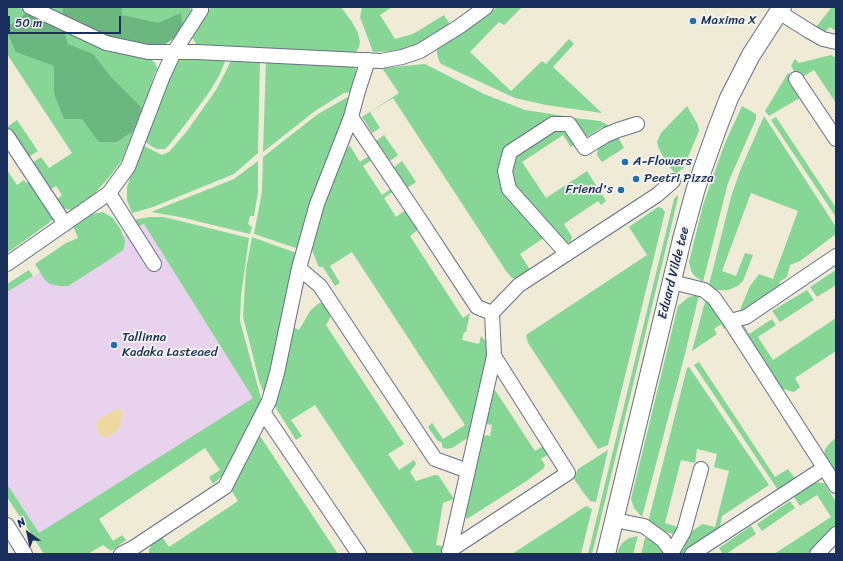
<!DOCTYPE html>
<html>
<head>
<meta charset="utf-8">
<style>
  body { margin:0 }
  #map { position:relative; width:843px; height:561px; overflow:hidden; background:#efebd7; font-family:Sriracha,sans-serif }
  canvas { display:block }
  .frame { position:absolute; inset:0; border:8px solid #1b2f5e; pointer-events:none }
  .north { position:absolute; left:8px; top:513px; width:40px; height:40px; -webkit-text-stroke:3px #f6f6f2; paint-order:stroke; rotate:327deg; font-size:11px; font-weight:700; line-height:16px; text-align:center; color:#1b2f5e }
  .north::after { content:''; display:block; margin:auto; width:14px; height:18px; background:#1b2f5e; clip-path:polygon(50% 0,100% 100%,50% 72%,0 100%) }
  .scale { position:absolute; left:8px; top:16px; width:113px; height:18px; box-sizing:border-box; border:2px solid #1b2f5e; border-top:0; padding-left:5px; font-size:12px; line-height:14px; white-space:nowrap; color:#1b2f5e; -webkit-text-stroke:3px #f6f6f2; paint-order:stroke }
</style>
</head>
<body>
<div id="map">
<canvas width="843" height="561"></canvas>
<div class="frame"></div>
<div class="north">N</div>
<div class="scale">50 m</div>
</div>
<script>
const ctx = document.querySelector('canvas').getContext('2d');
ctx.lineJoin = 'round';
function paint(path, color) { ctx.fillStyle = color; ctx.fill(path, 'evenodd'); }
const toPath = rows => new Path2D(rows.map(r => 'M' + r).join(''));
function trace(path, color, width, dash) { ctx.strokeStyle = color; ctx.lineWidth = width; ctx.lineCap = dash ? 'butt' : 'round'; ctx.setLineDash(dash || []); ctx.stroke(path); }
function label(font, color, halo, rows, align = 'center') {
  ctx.font = font + ' Sriracha,sans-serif'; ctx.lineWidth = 3.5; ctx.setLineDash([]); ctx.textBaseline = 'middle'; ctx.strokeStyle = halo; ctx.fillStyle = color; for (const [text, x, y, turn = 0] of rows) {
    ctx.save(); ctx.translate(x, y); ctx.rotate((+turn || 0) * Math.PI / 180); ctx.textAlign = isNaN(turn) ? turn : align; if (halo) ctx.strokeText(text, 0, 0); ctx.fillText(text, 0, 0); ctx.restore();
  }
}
paint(toPath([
  [144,224,253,398,39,534,7,484,7,292,113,227,121,237]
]), '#e8d2ee');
paint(toPath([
  [7,7,17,7,149,58,155,63,158,70,155,72,150,89,122,160,111,175,96,192,97,194,80,206,73,210,66,209,60,207,55,201,62,195,56,186,48,191,31,164,41,157,49,168,72,153,7,54],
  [39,7,189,7,193,13,192,17,174,38,164,45,146,45],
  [211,7,341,7,352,22,358,33,360,42,359,47,356,52,255,50,197,45,193,39,192,37,193,33],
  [362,7,392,7,380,15,395,39,413,34,444,15,449,23,447,28,421,43,398,51,373,52,360,17],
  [497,7,522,7,504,25,499,22,470,52,511,91,542,61,546,64,569,39,574,44,553,67,602,113,546,105,515,98,441,64,439,61,437,54,437,48,485,16],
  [832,7,836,7,836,29,834,30,830,27,825,32,816,27],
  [831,55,836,58,836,103,814,70,799,79,791,66,795,59,799,63],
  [184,57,227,57,219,76,208,94,184,126,169,145,165,149,157,149,151,146,144,141,173,64,178,60],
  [232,58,260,60,258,153,234,174,153,207,132,213,127,200,127,187,142,145,162,155,169,152,187,131,216,90,227,69],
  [266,60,353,65,357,71,357,76,352,92,344,93,315,111,263,152],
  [425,64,484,94,525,110,564,116,563,119,507,149,503,187,545,237,520,254,529,268,529,270,524,274,517,278,512,278,506,271,393,98,370,112,380,128,372,133,362,117,399,93,382,68],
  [788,73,803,96,769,116,765,111],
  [351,96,335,139,307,217,299,249,254,234,262,192,263,157,318,114,346,98],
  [687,106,698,125,699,131,683,169,680,170,678,174,673,171,668,165,659,149,657,142,661,133],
  [742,106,756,114,756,119,728,183,703,282,696,277,693,274,691,270,689,262,703,205,725,143],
  [764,116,836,227,836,234,800,261,790,265,787,277,779,282,783,288,740,313,741,307,750,286,759,274,773,279,798,211,751,193,722,271,736,276,745,253,753,255,743,281,738,286,728,290,716,290,709,285,731,197,740,171],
  [776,117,836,208,836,217,771,120],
  [574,118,592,120,600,121,610,126,605,130,602,127,592,134,588,136,584,136,575,124],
  [17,120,38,151,27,158,7,128,7,127],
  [555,127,567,130,576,144,571,147,563,135,522,162,546,198,587,171,606,201,601,205,598,201,564,224,572,237,571,241,564,245,511,180,512,158],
  [384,135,398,155,390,161,376,141],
  [617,135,624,148,602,162,597,155,598,149],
  [350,146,360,162,370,155,373,159,363,166,382,195,392,188,394,191,384,198,396,217,406,210,419,229,410,236,463,318,470,313,466,332,464,332,462,340,479,344,481,336,487,342,489,347,470,434,466,439,452,448,446,449,442,447,442,443,437,440,428,427,432,423,443,439,465,425,352,252,330,266,340,283,335,286,323,267,319,267,313,253,311,247,313,229,340,154],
  [258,161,258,192,254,216,250,216,248,224,252,227,250,234,180,217,151,212,234,179],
  [402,161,416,182,407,188,393,168],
  [7,170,17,185,24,180,26,183,31,180,52,213,53,219,49,223,7,253],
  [677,195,678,198,597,534,592,554,588,554,674,199],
  [658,207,662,208,665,212,626,372,608,445,598,449,528,343,526,335,647,255,629,227],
  [103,212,113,218,121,230,125,241,124,249,112,258,68,286,59,286,50,284,45,280,35,264,66,243,78,238,73,226,92,214],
  [149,217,164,217,249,238,241,296,240,321,261,398,263,400,226,478,222,476,213,484,209,477,220,470,205,448,99,519,113,541,122,535,126,540,111,551,103,545,88,554,44,554,7,497,7,484,39,533,253,398,144,224,139,226,135,220,138,219],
  [252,237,299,254,265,396,259,381,253,356,243,317,246,269],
  [29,270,33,276,7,292,7,284],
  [836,270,836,285,817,297,810,287],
  [807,290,814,300,780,322,772,311],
  [699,295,685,354,642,517,634,508,631,499,676,314,678,306,684,301,689,297],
  [706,298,728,326,724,329,721,324,714,329,717,334,692,351],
  [319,303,325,303,332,314,326,325,404,444,388,454,399,470,414,460,416,464,410,472,416,481,435,475,438,475,454,499,443,503,436,545,445,547,443,554,414,554,315,405,291,420,302,436,296,440,274,405,291,326,299,330,310,311],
  [836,318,836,351,795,378,800,387,794,392,783,389,776,385,741,330,741,324,742,322,749,334,772,319,776,325,758,337,773,360],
  [699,362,775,477,788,469,797,481,780,493,694,365],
  [689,367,769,485,722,516,719,533,686,554,677,554,683,538,702,524,715,527,729,471,714,467,717,454,697,449,695,463,681,460,665,523,678,527,677,533,673,534,662,531,648,522,687,368],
  [495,390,535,451,545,445,550,453,541,459,545,465,543,469,525,482,467,519,464,513,484,432,483,435,490,436,492,425,486,424,492,393],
  [258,433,338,554,149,554,149,549,154,542,162,537,169,547,238,501,230,488],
  [836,438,836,478,824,455,825,449,829,444],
  [608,450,596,502,590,501,583,492,574,479,578,469],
  [812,482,824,483,836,502,836,529,814,554,774,554,831,517,817,495,800,506,792,494],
  [790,501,795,508,762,531,757,524],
  [586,506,592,509,581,554,512,554],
  [751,526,756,534,726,554,723,554,719,548],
  [638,536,633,554,617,554,618,550,622,543,629,538],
  [645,538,649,539,656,544,663,554,641,554]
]), '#86d696');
paint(toPath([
  [63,7,122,7,122,15,158,23,181,13,183,27,174,38,164,45,146,45,125,43,62,18],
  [28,12,63,28,68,44,93,54,110,76,142,108,133,131,117,142,99,142,82,119,64,119,54,93,54,66,16,52,7,32,7,27]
]), '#6cb77f');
paint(toPath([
  [116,409,120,409,122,411,123,416,120,422,121,425,117,431,110,436,105,438,99,434,96,425,98,420]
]), '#eeda9e');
const minor = toPath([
  [30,7,106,43,148,52,197,52,381,61,402,57,420,51,460,26,486,7],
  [779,12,809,31,823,39,836,42],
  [796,79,836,139],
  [351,117,420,220,477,307,492,313],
  [7,136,65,224],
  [109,193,154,264],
  [567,254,509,189,505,171,510,152,553,124,569,124,585,148,606,135,618,130,637,124],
  [836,256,746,317,730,321,836,486],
  [7,264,109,193,128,167,163,76,174,52,201,10,199,7],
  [299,268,320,286,435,459,468,471],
  [672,282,704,290,714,298,730,321],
  [263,412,359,554],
  [615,520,644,526,663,540,673,554],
  [7,525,25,554],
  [449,551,568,473,494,356],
  [672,552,684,531,701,469],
  [121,554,133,548,225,487,269,401,277,373,299,268,317,204,351,117,358,91,368,60],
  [449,554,494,356,492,313,519,285,657,195,673,181],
  [692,554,824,468],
  [817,554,836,534]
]);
const tertiary = toPath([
  [606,554,682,239,696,188,717,129,729,98,751,55,782,7]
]);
trace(minor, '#657188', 16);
trace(tertiary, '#657188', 20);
trace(minor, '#fff', 14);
trace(tertiary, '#fff', 18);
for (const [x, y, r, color] of [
  [693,21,4,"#1f6fb2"],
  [625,162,4,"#1f6fb2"],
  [636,179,4,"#1f6fb2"],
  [621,190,4,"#1f6fb2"],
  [114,345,4,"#1f6fb2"]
]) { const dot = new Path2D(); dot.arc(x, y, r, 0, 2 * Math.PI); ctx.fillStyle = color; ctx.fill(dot); trace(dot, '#f6f6f2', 1.5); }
label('13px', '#1b2f5e', '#f6f6f2', [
  ["Maxima X",701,21],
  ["A-Flowers",633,162],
  ["Peetri Pizza",644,179],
  ["Friend's",613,190,"right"],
  ["Tallinna",122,338],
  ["Kadaka Lasteaed",122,353]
], 'left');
label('13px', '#1b2f5e', '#f6f6f2', [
  ["Eduard Vilde tee",674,273,-76]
]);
</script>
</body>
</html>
